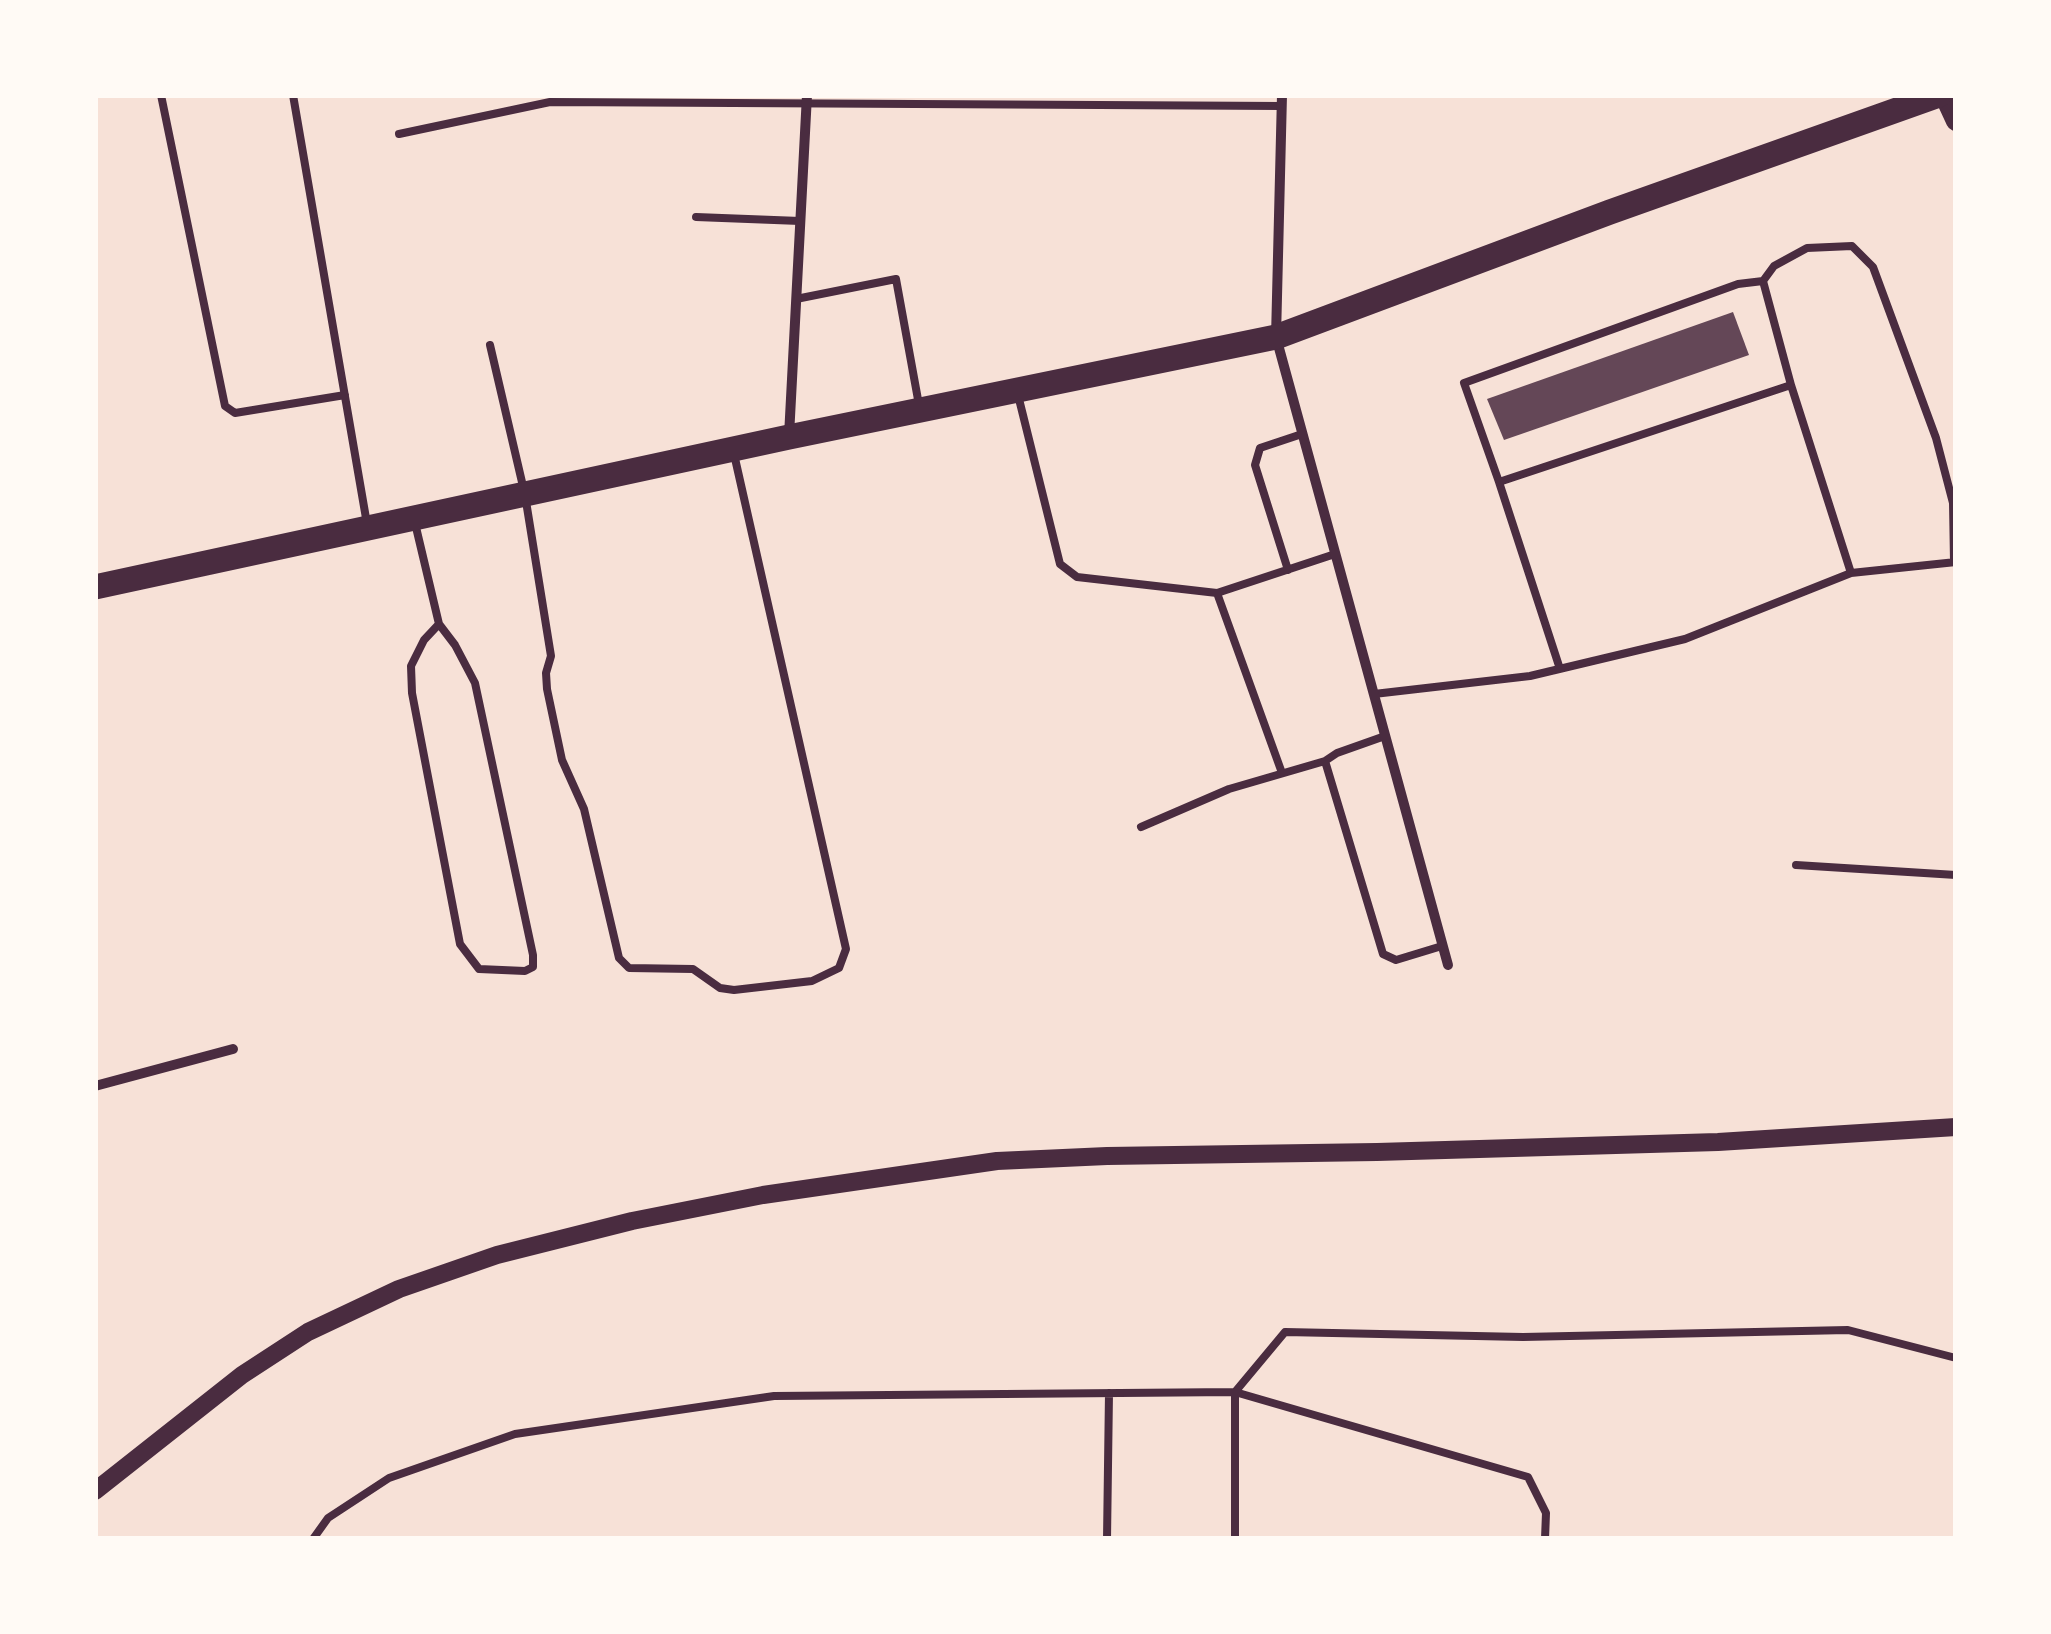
<!DOCTYPE html>
<html>
<head>
<meta charset="utf-8">
<style>
  body { margin:0 }
  #map { position:relative; width:2051px; height:1634px; overflow:hidden; background:#f7e1d7; font-family:Merriweather,serif }
  canvas { display:block }
  .frame { position:absolute; inset:0; border:98px solid #fffaf5; pointer-events:none }
</style>
</head>
<body>
<div id="map">
<canvas width="2051" height="1634"></canvas>
<div class="frame"></div>
</div>
<script>
const ctx = document.querySelector('canvas').getContext('2d');
ctx.lineJoin = 'round';
function paint(path, color) { ctx.fillStyle = color; ctx.fill(path, 'evenodd'); }
const toPath = rows => new Path2D(rows.map(r => 'M' + r).join(''));
function trace(path, color, width, dash) { ctx.strokeStyle = color; ctx.lineWidth = width; ctx.lineCap = dash ? 'butt' : 'round'; ctx.setLineDash(dash || []); ctx.stroke(path); }
paint(toPath([
  [1733,312,1749,355,1504,440,1487,399]
]), '#644757');
trace(toPath([
  [161,95,225,406,235,413,345,395],
  [293,95,367,524],
  [399,134,550,102,1282,106],
  [696,217,800,221],
  [1763,281,1774,266,1807,248,1852,246,1873,267,1936,438,1953,503,1954,562],
  [796,299,896,279,919,405],
  [490,345,525,495,551,656,546,673,547,689,562,760,584,809,619,958,629,968,693,969,720,988,734,990,812,981,839,968,846,949,734,454],
  [1018,395,1060,564,1077,577,1217,593,1282,773],
  [1499,482,1464,383,1738,284,1763,281,1791,385],
  [415,523,439,624,455,645,475,683,533,955,533,967,525,971,479,969,460,944,412,693,411,666,424,640,439,624],
  [1288,570,1255,465,1260,448,1302,434],
  [1217,593,1335,554],
  [1560,669,1499,482,1791,385,1851,573],
  [1374,694,1530,676,1685,639,1851,573,1956,562],
  [1385,736,1337,753,1325,761,1383,954,1396,960,1442,946],
  [1141,827,1229,789,1325,761],
  [1796,865,1956,875],
  [313,1539,328,1518,389,1478,515,1434,774,1396,1235,1392,1528,1477,1546,1513,1545,1539],
  [1107,1539,1109,1393],
  [1235,1539,1235,1392,1285,1332,1523,1337,1848,1330,1956,1358]
]), '#4a2c40', 8);
trace(toPath([
  [1282,95,1276,337,1448,965],
  [789,436,807,95],
  [95,1086,233,1049]
]), '#4a2c40', 10);
trace(toPath([
  [95,1491,242,1375,308,1332,399,1289,497,1255,632,1221,763,1195,997,1161,1107,1156,1377,1152,1718,1142,1956,1127]
]), '#4a2c40', 18);
trace(toPath([
  [1944,95,1956,121]
]), '#4a2c40', 20);
trace(toPath([
  [95,587,789,437,1276,337,1610,212,1939,95]
]), '#4a2c40', 25);
</script>
</body>
</html>
